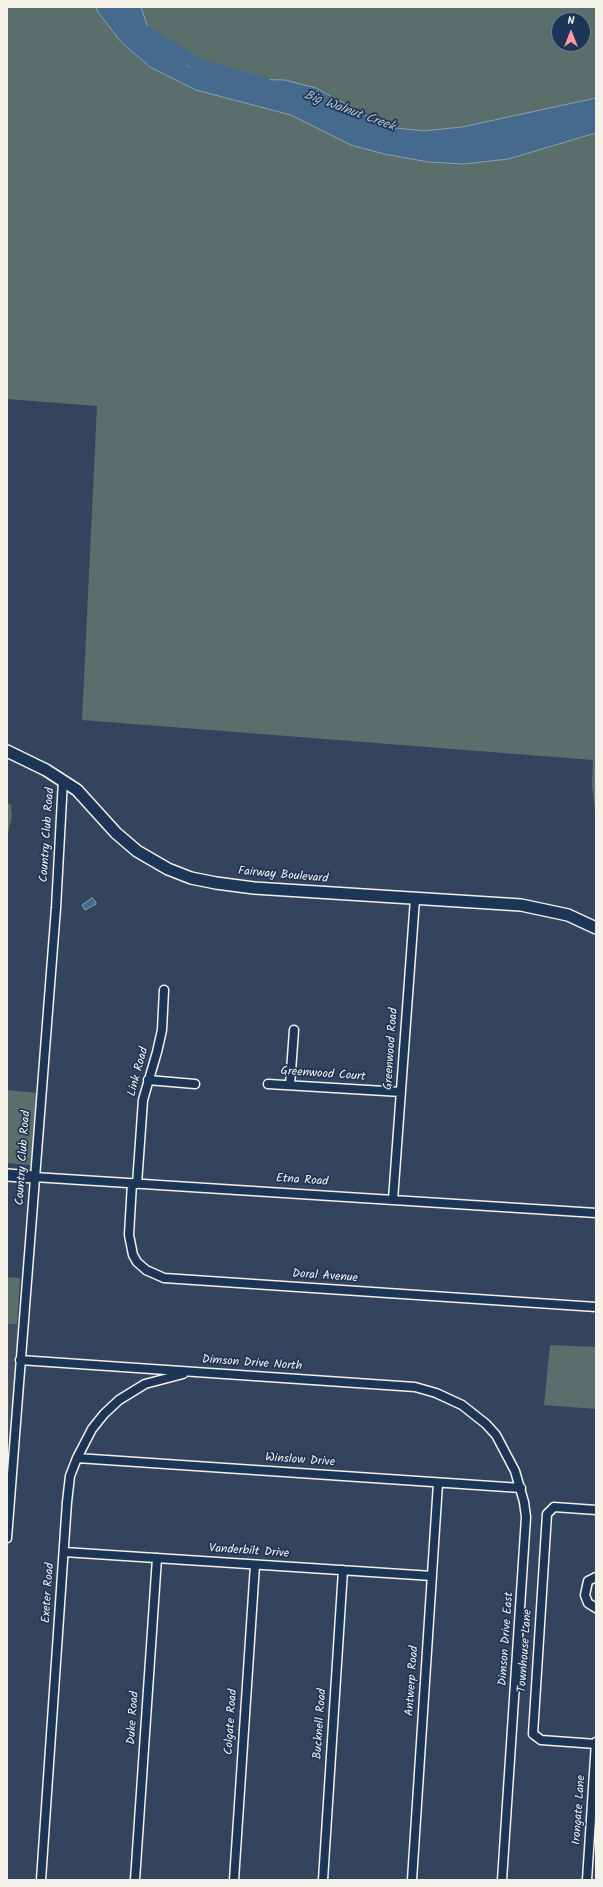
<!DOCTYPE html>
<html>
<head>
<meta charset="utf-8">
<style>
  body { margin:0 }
  #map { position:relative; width:603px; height:1887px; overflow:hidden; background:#33455e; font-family:Kalam,sans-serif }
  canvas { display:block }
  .frame { position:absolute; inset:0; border:8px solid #f4f1e8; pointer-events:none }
  .north { position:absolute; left:551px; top:12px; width:40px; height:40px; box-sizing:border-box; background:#1d3557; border:1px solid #738091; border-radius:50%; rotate:0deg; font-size:11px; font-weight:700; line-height:16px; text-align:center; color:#f4f1e8 }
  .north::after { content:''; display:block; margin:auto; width:14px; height:18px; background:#ff9aa2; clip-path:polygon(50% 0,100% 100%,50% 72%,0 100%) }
</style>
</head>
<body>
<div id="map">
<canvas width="603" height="1887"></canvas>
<div class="frame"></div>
<div class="north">N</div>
</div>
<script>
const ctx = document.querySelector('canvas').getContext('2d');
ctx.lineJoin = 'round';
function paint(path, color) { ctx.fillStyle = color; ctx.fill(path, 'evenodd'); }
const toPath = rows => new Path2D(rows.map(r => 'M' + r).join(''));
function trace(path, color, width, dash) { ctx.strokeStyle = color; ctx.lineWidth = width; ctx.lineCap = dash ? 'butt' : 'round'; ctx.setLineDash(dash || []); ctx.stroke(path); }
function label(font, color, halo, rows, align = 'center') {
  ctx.font = font + ' Kalam,sans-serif'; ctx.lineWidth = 3.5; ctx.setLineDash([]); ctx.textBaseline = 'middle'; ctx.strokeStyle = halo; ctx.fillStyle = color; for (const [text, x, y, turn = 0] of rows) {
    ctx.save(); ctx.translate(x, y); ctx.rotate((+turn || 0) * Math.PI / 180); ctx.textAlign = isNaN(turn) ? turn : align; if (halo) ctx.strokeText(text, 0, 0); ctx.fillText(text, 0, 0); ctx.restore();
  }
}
paint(toPath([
  [7,1324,24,1325,14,1459,7,1458]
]), '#425063');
paint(toPath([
  [7,7,96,7,98,12,121,42,150,67,196,90,291,115,321,128,508,159,596,133,596,818,592,786,593,760,82,720,97,406,7,399],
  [141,7,596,7,596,98,462,127,424,131,387,127,316,88,285,80,243,79,212,74,188,66,149,31],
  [559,20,583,20,583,44,559,44],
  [7,803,11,805,12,816,7,838],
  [7,1090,37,1093,31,1165,7,1163],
  [7,1277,20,1278,17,1324,7,1324],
  [550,1345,596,1347,596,1409,544,1405]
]), '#5a6f6b');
const water = toPath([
  [96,7,141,7,149,31,188,66,212,74,243,79,285,80,316,88,387,127,424,131,462,127,596,98,596,133,508,159,464,164,429,162,384,154,351,145,291,115,196,90,150,67,121,42,98,12,96,7],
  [92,898,96,902,96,904,85,910,82,905,92,898]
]);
paint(water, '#456a8d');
trace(water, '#8ba0b1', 1);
trace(toPath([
  [128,7,135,26,201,66,265,84]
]), '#456a8d', 13);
const street = toPath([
  [148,1080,195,1084],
  [268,1084,401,1092],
  [290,1085,294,1030],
  [34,1177,596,1213],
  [132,1183,129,1235,133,1255,137,1262,146,1270,164,1278,596,1307],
  [137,1184,143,1100,157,1052,162,1030,164,990],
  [393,1200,415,899],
  [20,1360,415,1387,436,1393,462,1405,486,1424,496,1435,515,1471,524,1502,526,1517,502,1880],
  [77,1458,521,1488],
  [7,1538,56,908,63,780],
  [64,1552,432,1576],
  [596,1577,588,1581,585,1595,588,1603,596,1608],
  [596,1744,541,1740,533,1734,547,1514,554,1507,596,1510],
  [41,1880,67,1502,70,1476,77,1458,92,1429,104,1414,119,1400,145,1384,183,1374],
  [135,1880,157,1558],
  [234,1880,255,1565],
  [323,1880,343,1570],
  [412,1880,438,1483],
  [587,1880,596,1742]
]);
const secondary = toPath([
  [7,751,46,770,77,790,116,833,137,851,168,869,191,878,216,883,254,888,521,905,568,915,596,928],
  [7,1175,34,1177]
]);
trace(street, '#f4f1e8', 11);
trace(secondary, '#f4f1e8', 14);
trace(street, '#1d3557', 8);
trace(secondary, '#1d3557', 11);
label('12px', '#f4f1e8', '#1d3557', [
  ["Country Club Road",48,835,-86],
  ["Fairway Boulevard",283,876,5],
  ["Greenwood Road",392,1049,-86],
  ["Link Road",139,1072,-75],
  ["Greenwood Court",323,1075,4],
  ["Country Club Road",24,1158,-86],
  ["Etna Road",302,1181,4],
  ["Doral Avenue",325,1277,4],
  ["Dimson Drive North",252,1364,4],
  ["Winslow Drive",300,1461,4],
  ["Vanderbilt Drive",249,1552,4],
  ["Exeter Road",49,1593,-86],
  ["Dimson Drive East",507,1639,-86],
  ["Townhouse Lane",526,1651,-86],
  ["Antwerp Road",413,1681,-86],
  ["Duke Road",134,1718,-86],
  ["Colgate Road",232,1722,-86],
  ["Bucknell Road",321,1724,-86],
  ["Irongate Lane",580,1810,-86]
]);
label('italic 13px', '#b7c2c8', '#1d3557', [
  ["Big Walnut Creek",349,112,20]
]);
</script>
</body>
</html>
